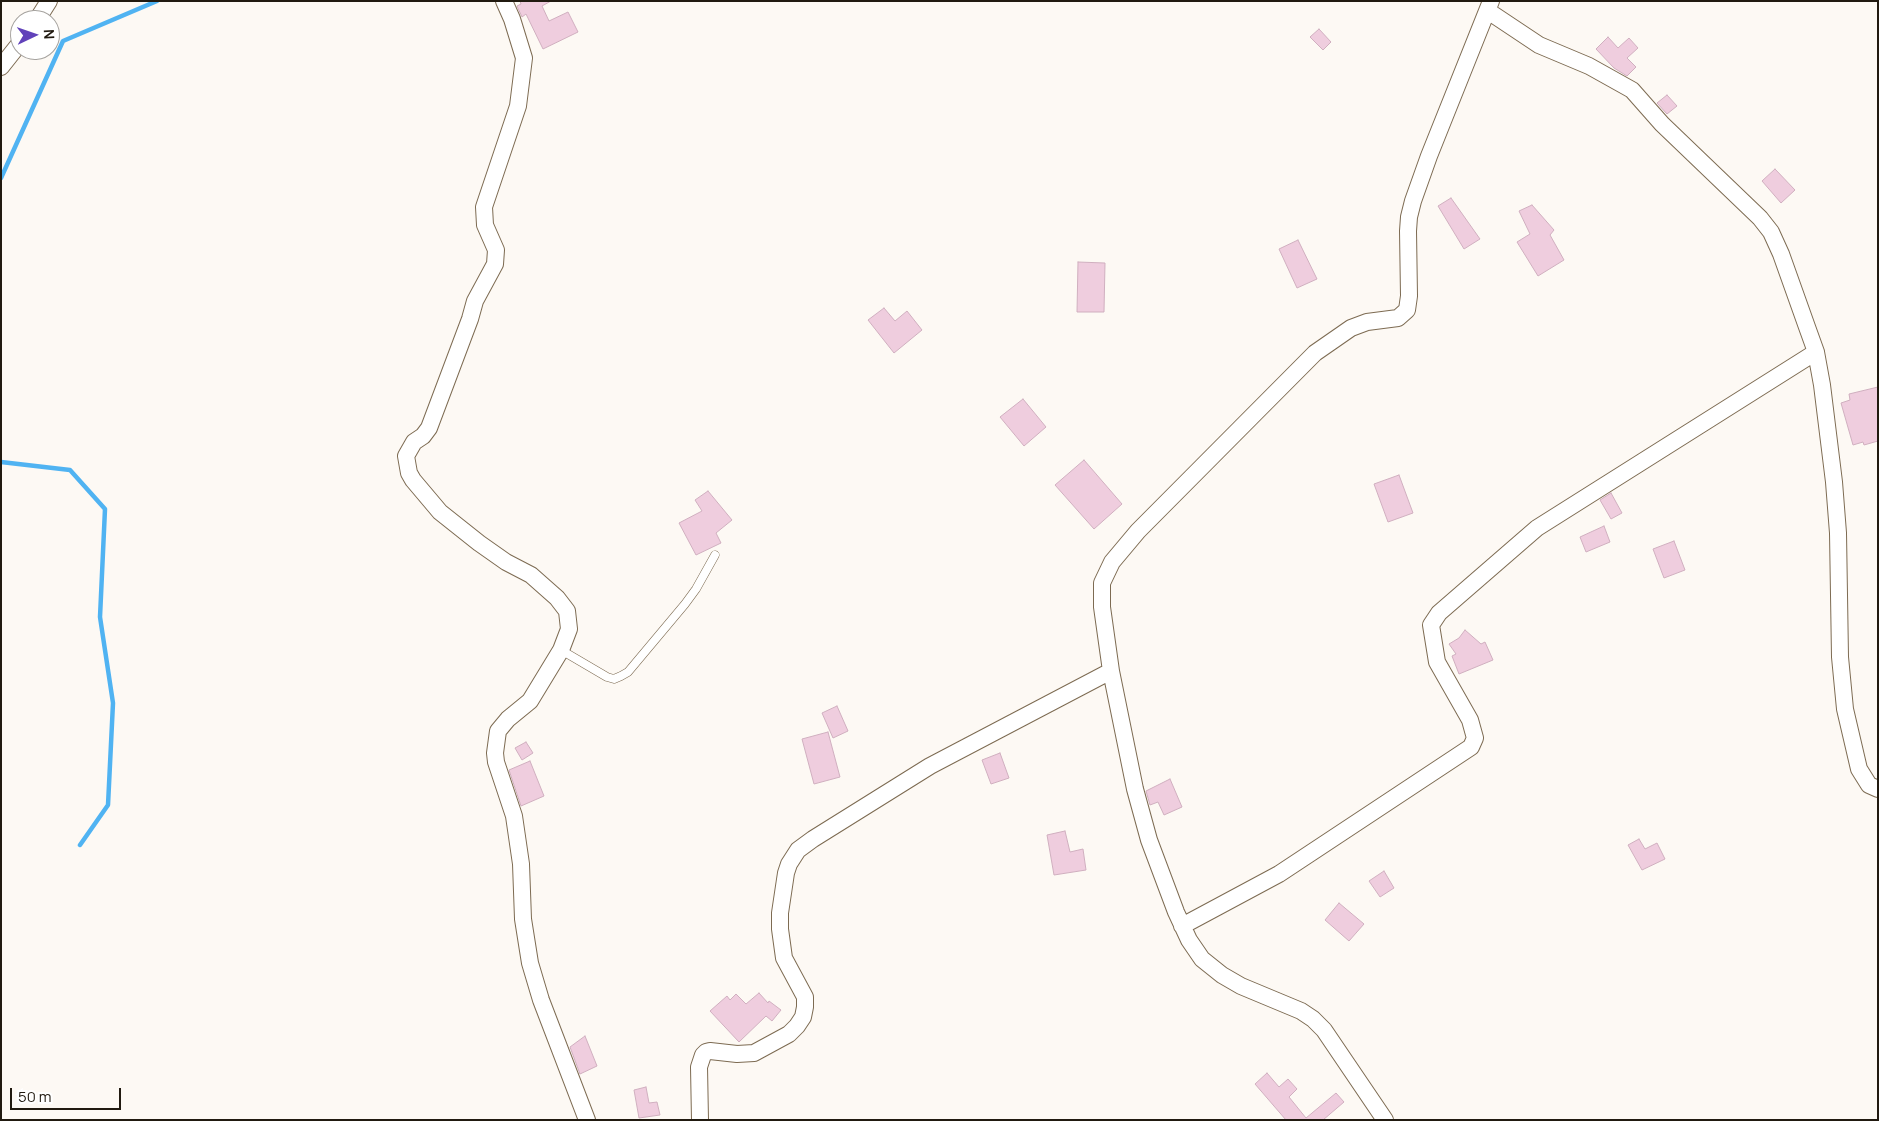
<!DOCTYPE html>
<html>
<head>
<meta charset="utf-8">
<style>
  body { margin:0 }
  #map { position:relative; width:1879px; height:1121px; overflow:hidden; background:#fdf9f4; font-family:Manrope,sans-serif }
  canvas { display:block }
  .frame { position:absolute; inset:0; border:2px solid #211a10; pointer-events:none }
  .north { position:absolute; left:10px; top:10px; width:50px; height:50px; box-sizing:border-box; background:#fff; border:1px solid #a6a39f; border-radius:50%; rotate:87deg; font-size:14px; font-weight:700; line-height:20px; text-align:center; color:#211a10 }
  .north::after { content:''; display:block; margin:auto; width:18px; height:22px; background:#6142ba; clip-path:polygon(50% 0,100% 100%,50% 72%,0 100%) }
  .scale { position:absolute; left:10px; top:1088px; width:111px; height:22px; box-sizing:border-box; border:2px solid #211a10; border-top:0; padding-left:6px; font-size:15px; line-height:18px; white-space:nowrap; color:#211a10; -webkit-text-stroke:4px #fff; paint-order:stroke }
</style>
</head>
<body>
<div id="map">
<canvas width="1879" height="1121"></canvas>
<div class="frame"></div>
<div class="north">N</div>
<div class="scale">50 m</div>
</div>
<script>
const ctx = document.querySelector('canvas').getContext('2d');
ctx.lineJoin = 'round';
const toPath = rows => new Path2D(rows.map(r => 'M' + r).join(''));
function trace(path, color, width, dash) { ctx.strokeStyle = color; ctx.lineWidth = width; ctx.lineCap = dash ? 'butt' : 'round'; ctx.setLineDash(dash || []); ctx.stroke(path); }
function paint(path, color) { ctx.fillStyle = color; ctx.fill(path, 'evenodd'); }
trace(toPath([
  [1,178,63,41,157,1],
  [1,462,70,470,105,509,100,617,113,703,108,805,80,845]
]), '#50b3f2', 4.5);
const building = toPath([
  [520,1,551,1,542,6,549,21,568,12,578,32,543,49,526,14,522,17,517,6,521,4,520,1],
  [1319,29,1331,42,1323,50,1310,37,1319,29],
  [1608,37,1618,48,1629,38,1638,48,1627,58,1636,67,1627,76,1614,68,1596,49,1608,37],
  [1667,95,1677,106,1667,114,1657,103,1667,95],
  [1775,169,1795,190,1781,203,1762,181,1775,169],
  [1451,198,1480,239,1464,249,1438,206,1451,198],
  [1532,205,1554,230,1550,235,1564,260,1538,276,1517,242,1530,234,1519,211,1532,205],
  [1298,240,1317,279,1297,288,1279,249,1298,240],
  [1078,262,1105,263,1104,312,1077,312,1078,262],
  [884,308,895,321,907,311,922,330,894,353,868,320,884,308],
  [1878,387,1878,441,1864,445,1863,442,1853,445,1841,403,1850,400,1849,394,1878,387],
  [1023,399,1046,427,1024,446,1000,417,1023,399],
  [1084,460,1122,504,1094,529,1055,485,1084,460],
  [1399,475,1413,513,1388,522,1374,484,1399,475],
  [708,491,732,520,716,533,721,543,696,555,679,523,702,511,695,500,708,491],
  [1611,493,1622,513,1611,519,1600,500,1611,493],
  [1604,526,1610,542,1586,552,1580,537,1604,526],
  [1674,541,1685,570,1664,578,1653,549,1674,541],
  [1465,630,1481,644,1485,642,1493,660,1459,674,1452,656,1456,654,1449,644,1459,638,1465,630],
  [837,706,848,731,833,738,822,713,837,706],
  [828,732,840,777,814,784,802,739,828,732],
  [526,742,533,753,522,760,515,748,526,742],
  [1000,753,1009,778,991,784,982,760,1000,753],
  [530,761,544,796,521,806,509,770,530,761],
  [1170,779,1182,807,1164,815,1158,802,1150,805,1146,791,1170,779],
  [1065,831,1070,852,1083,849,1086,870,1054,875,1047,835,1065,831],
  [1639,839,1645,849,1657,843,1665,859,1642,870,1628,845,1639,839],
  [1384,871,1394,888,1380,897,1369,881,1384,871],
  [1339,903,1364,924,1349,941,1325,920,1339,903],
  [759,993,768,1003,769,1001,781,1010,772,1021,766,1016,739,1042,710,1011,727,996,730,1000,736,994,746,1004,759,993],
  [585,1036,597,1066,580,1074,570,1047,585,1036],
  [1267,1073,1279,1087,1288,1079,1297,1089,1289,1097,1306,1118,1336,1093,1344,1102,1323,1120,1286,1120,1255,1084,1267,1073],
  [646,1087,649,1103,657,1102,660,1115,639,1118,634,1090,646,1087]
]);
paint(building, '#efcdde');
trace(building, '#d0afbf', 1);
const service = toPath([
  [561,650,607,677,614,679,621,676,628,672,685,604,696,589,715,555]
]);
const minor = toPath([
  [504,1,512,19,524,58,518,106,484,207,485,225,496,250,495,264,475,301,470,319,429,428,423,436,414,442,406,456,409,473,413,480,440,512,479,543,506,562,531,575,557,598,567,611,569,629,561,650,530,701,508,719,498,731,495,753,496,762,514,816,521,864,523,919,530,963,541,1000,587,1120],
  [1488,11,1539,45,1589,66,1632,90,1662,124,1760,218,1771,232,1781,254,1807,327,1816,352,1822,385,1834,482,1838,533,1840,657,1845,709,1859,769,1869,785,1878,789],
  [37,20,49,1],
  [1,67,20,43],
  [1182,926,1279,874,1471,747,1475,738,1470,720,1437,662,1431,625,1439,613,1537,528,1816,352],
  [700,1120,699,1067,703,1055,706,1052,710,1051,737,1054,754,1053,789,1034,797,1026,803,1017,805,1007,805,997,784,958,780,929,780,913,786,873,789,864,798,850,813,839,930,766,1111,671],
  [1385,1120,1324,1030,1313,1019,1301,1011,1241,986,1222,975,1202,959,1189,940,1176,912,1149,840,1135,789,1111,671,1102,607,1102,583,1112,562,1138,531,1315,353,1351,328,1367,322,1398,318,1407,310,1409,296,1408,231,1409,217,1413,201,1429,156,1491,1]
]);
trace(service, '#7d6b52', 9);
trace(minor, '#7d6b52', 18);
trace(service, '#fff', 8);
trace(minor, '#fff', 16);
</script>
</body>
</html>
